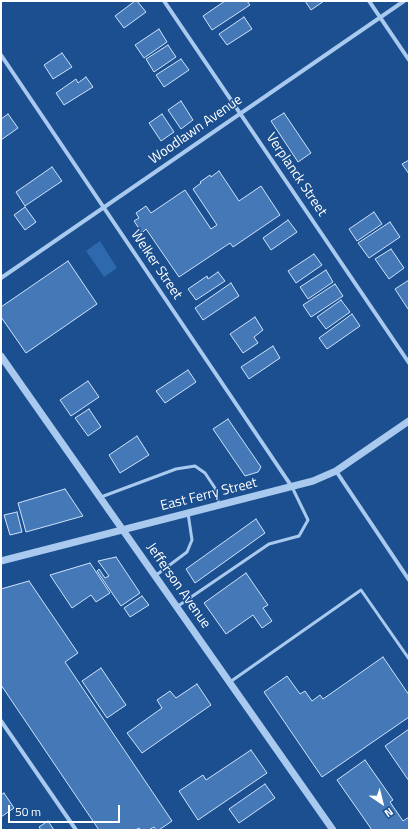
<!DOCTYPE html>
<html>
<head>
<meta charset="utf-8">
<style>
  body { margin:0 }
  #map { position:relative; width:410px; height:831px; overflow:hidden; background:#1b4f8f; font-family:"Titillium Web",sans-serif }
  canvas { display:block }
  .frame { position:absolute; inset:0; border:2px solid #fff; pointer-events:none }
  .north { position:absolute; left:362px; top:783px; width:40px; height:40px; -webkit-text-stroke:3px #1b4f8f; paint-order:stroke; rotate:145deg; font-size:11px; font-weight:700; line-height:16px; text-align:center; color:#fff }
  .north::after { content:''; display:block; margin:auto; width:14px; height:18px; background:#fff; clip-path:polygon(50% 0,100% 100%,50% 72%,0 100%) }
  .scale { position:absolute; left:8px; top:805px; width:112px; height:18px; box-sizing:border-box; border:2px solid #fff; border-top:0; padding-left:5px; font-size:12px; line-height:14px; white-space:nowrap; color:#fff; -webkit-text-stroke:3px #1b4f8f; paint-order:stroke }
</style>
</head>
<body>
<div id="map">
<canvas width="410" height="831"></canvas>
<div class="frame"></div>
<div class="north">N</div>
<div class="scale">50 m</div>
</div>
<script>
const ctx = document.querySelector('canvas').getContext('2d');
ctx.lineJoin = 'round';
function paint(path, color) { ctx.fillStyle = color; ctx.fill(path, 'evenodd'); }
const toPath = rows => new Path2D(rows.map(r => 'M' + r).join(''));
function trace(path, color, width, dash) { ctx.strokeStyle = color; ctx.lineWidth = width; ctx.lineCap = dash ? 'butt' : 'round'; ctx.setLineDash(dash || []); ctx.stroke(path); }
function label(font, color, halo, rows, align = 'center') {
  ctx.font = font + ' "Titillium Web",sans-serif'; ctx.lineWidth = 3; ctx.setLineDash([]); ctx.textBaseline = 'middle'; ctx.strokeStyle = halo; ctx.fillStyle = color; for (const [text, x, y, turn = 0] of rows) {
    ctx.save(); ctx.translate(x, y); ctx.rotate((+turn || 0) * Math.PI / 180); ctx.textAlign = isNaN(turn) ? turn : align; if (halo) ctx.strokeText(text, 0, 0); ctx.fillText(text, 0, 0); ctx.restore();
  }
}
paint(toPath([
  [100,241,117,268,104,277,86,251]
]), '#2e69ad');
const building = toPath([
  [135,1,137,1,146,12,124,28,115,16,135,1],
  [225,1,247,1,250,5,212,30,203,16,225,1],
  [305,1,324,1,311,10,305,1],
  [244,17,252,29,227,45,219,34,244,17],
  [159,29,167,42,144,58,135,45,159,29],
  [168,45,176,57,154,72,146,59,168,45],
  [62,53,72,67,53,79,44,65,62,53],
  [181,59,189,70,164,87,156,75,181,59],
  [86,77,93,87,64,105,56,93,76,79,78,83,86,77],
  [181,101,193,120,181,129,168,110,181,101],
  [284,113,311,153,298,162,271,121,284,113],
  [8,114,18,128,1,140,1,119,8,114],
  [162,114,174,132,161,141,149,123,162,114],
  [409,160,409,174,402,164,409,160],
  [52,167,62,181,25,206,16,192,52,167],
  [219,171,239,201,261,186,280,215,233,247,230,243,179,277,146,229,142,233,134,221,139,218,136,213,146,206,151,213,185,190,211,229,217,225,193,189,201,183,200,182,210,175,211,177,219,171],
  [25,207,36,222,25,230,14,215,25,207],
  [374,212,382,224,357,241,349,229,374,212],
  [288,220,297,232,271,250,263,238,288,220],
  [390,222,400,237,369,258,358,243,390,222],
  [391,249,404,268,389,279,375,259,391,249],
  [314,254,322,265,296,283,288,271,314,254],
  [68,261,97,304,26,353,1,317,1,307,68,261],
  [326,270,333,282,308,299,300,287,326,270],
  [218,272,225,281,196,300,188,289,207,276,208,279,218,272],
  [409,280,409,308,408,309,395,289,409,280],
  [231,283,239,296,203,320,195,308,231,283],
  [335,284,343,296,311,317,303,305,335,284],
  [341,300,350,312,326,329,317,317,341,300],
  [352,314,360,326,327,349,319,338,352,314],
  [255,317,263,330,254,337,258,343,243,353,230,334,255,317],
  [273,346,280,358,249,379,241,367,273,346],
  [188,370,196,382,165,403,156,391,188,370],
  [88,381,99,397,71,416,60,400,88,381],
  [89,409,101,427,88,436,75,418,89,409],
  [228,419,261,467,258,472,245,476,213,429,228,419],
  [137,436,149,455,120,473,109,455,137,436],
  [65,489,83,516,26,532,18,503,65,489],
  [17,512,22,532,10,535,4,515,17,512],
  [256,519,265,533,195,583,186,569,256,519],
  [116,557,140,593,121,606,97,571,99,569,105,578,109,576,98,561,116,557],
  [90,563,110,593,96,602,91,595,72,608,50,575,90,563],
  [246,573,268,605,263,608,272,621,262,628,253,615,226,634,204,603,246,573],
  [29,581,78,653,65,662,172,821,159,830,156,830,154,827,149,830,141,830,139,828,135,830,99,830,1,685,1,589,29,581],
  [142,596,149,605,130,617,124,608,142,596],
  [383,657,409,695,409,717,322,777,264,692,287,676,300,694,305,691,312,701,320,695,323,699,383,657],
  [101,668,126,705,107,718,82,681,101,668],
  [197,684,211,705,142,753,127,733,162,708,157,700,170,691,176,698,197,684],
  [409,729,409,781,385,746,409,729],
  [251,750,267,773,198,820,179,791,203,775,206,780,251,750],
  [365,760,393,800,390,802,403,821,409,817,409,830,372,830,337,780,365,760],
  [265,784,275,798,239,823,229,809,265,784],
  [4,793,14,808,1,817,1,795,4,793],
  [48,821,54,830,41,830,39,827,48,821]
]);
paint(building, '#4478b7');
trace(building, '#cfe3fa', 1);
trace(toPath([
  [101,497,176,469,195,466,205,473,215,488,219,505],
  [155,576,187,552,192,540,188,513],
  [178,606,269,544,299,536,308,520,292,487],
  [230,682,361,590,409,659]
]), '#a9c9ee', 3);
trace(toPath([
  [164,1,409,363],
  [369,1,409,60],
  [1,55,292,487],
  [1,278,404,1],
  [336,471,409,580],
  [1,721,76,830]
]), '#a9c9ee', 4);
trace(toPath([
  [1,356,333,830],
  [1,561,313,481,336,471,409,421]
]), '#a9c9ee', 7);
label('14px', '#fff', '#1b4f8f', [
  ["Woodlawn Avenue",196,130,-35],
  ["Verplanck Street",296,175,56],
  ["Welker Street",156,265,56],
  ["East Ferry Street",209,495,-14],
  ["Jefferson Avenue",178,586,55]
]);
</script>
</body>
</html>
